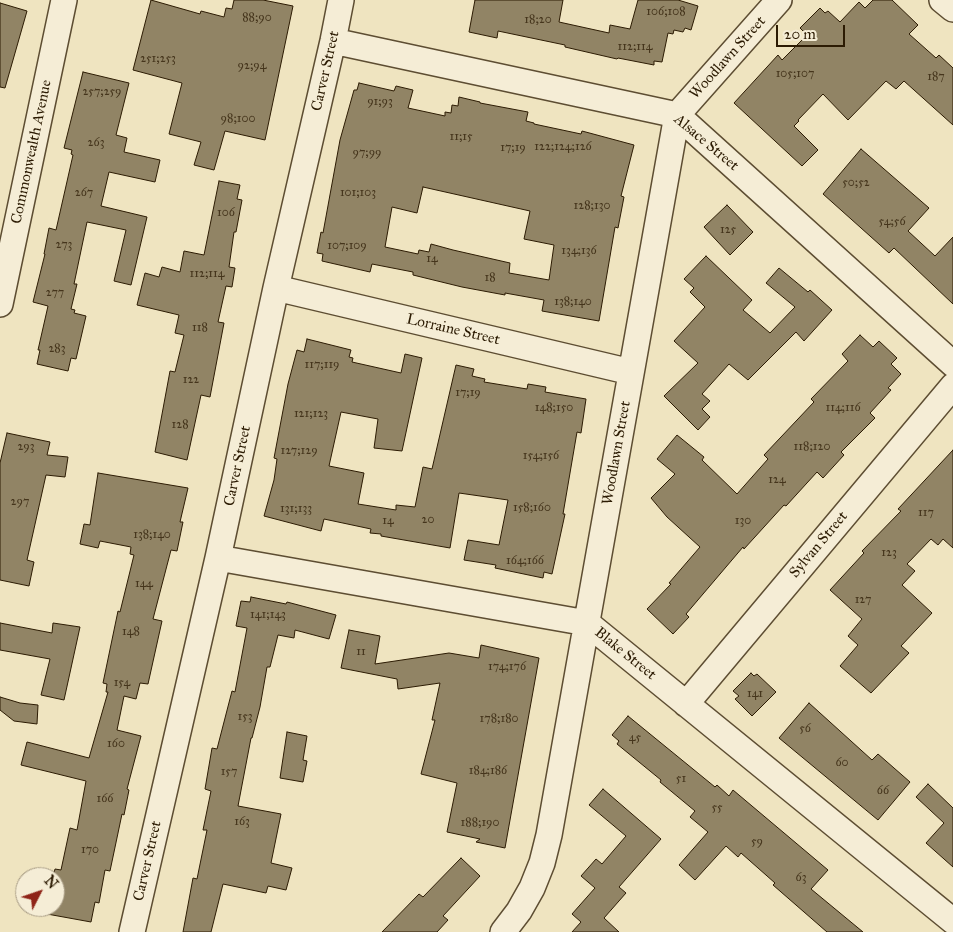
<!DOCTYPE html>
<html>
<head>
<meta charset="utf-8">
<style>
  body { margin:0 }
  #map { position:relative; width:953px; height:932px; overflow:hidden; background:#efe4c0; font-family:"IM FELL Great Primer",serif }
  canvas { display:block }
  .north { position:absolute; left:15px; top:867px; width:50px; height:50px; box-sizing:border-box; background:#f5edd6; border:1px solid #a59982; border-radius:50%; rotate:49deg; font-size:14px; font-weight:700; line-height:20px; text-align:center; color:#2c1b03 }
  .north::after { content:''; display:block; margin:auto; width:18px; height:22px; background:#8f2418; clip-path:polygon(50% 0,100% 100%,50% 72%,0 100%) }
  .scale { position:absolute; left:776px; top:25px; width:69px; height:22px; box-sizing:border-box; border:2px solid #2c1b03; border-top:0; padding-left:6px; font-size:15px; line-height:18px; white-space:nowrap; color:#2c1b03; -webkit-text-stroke:4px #f5edd6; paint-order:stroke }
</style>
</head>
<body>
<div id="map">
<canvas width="953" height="932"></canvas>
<div class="north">N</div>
<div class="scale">20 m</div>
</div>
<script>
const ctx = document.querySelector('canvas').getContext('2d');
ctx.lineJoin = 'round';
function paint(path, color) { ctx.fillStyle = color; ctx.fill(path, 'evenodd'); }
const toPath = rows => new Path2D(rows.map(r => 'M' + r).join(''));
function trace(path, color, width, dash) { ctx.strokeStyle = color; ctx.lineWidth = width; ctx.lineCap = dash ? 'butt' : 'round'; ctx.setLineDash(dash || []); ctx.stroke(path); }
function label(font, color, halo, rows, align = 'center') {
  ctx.font = font + ' "IM FELL Great Primer",serif'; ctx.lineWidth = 4; ctx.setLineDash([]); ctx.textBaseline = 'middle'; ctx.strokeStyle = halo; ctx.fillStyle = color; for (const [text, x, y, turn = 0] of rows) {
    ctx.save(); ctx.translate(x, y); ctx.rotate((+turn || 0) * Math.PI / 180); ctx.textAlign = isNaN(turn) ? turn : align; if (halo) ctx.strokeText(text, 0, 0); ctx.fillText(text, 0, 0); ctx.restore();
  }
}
const building = toPath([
  [151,0,200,14,201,11,224,17,226,8,232,9,234,0,263,0,293,6,265,140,225,131,214,170,194,165,201,142,169,134,182,83,133,70,151,0],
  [475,0,563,0,559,22,609,33,610,25,630,29,638,0,678,0,698,6,691,30,685,28,683,32,674,30,673,34,668,33,662,62,654,61,654,65,618,58,617,59,565,47,565,45,498,31,497,38,469,32,475,0],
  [873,0,892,0,918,25,909,34,936,58,939,55,953,68,953,125,904,81,896,89,886,81,848,120,823,94,798,120,799,121,794,126,818,150,802,166,734,103,778,55,782,60,807,35,800,28,820,8,825,13,828,11,840,22,859,2,865,8,873,0],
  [0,3,27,11,5,88,0,87,0,3],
  [83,72,129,83,116,135,127,138,124,152,160,160,155,182,109,172,101,206,147,217,131,285,114,281,126,230,87,222,74,284,77,284,71,309,75,310,74,313,86,316,76,359,71,358,68,371,37,364,40,350,38,350,48,306,33,302,45,254,44,254,49,228,56,230,73,155,71,154,72,150,64,148,83,72],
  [359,83,394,91,396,86,413,90,408,108,445,116,445,112,451,113,452,105,458,106,459,97,480,102,480,103,528,112,526,121,534,123,534,124,581,134,582,131,634,145,621,196,624,197,618,228,615,227,599,321,542,311,544,300,505,293,505,295,462,287,413,275,413,272,372,264,370,272,322,261,323,254,317,253,321,232,323,233,340,140,354,90,357,90,359,83],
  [423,187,530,211,524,239,554,245,549,280,509,273,510,263,453,250,431,244,429,252,419,250,418,254,385,247,392,207,417,213,423,187],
  [861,149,929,208,908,231,935,256,953,237,953,304,894,248,889,253,823,194,861,149],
  [219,181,240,185,237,199,242,200,236,232,234,232,229,267,235,268,232,287,226,286,218,322,224,323,210,397,201,395,187,460,155,452,170,371,175,372,184,335,175,333,179,315,137,305,145,273,159,277,162,267,180,272,184,251,204,255,219,181],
  [727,205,753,232,730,255,704,227,727,205],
  [706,256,752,300,743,310,770,333,795,307,766,283,779,268,808,292,810,290,832,310,804,341,796,332,748,380,729,364,702,394,710,401,702,409,710,417,698,430,664,396,698,363,674,341,705,307,690,292,694,288,684,279,706,256],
  [860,335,873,347,879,341,897,358,891,364,901,374,888,388,891,390,870,413,875,418,841,452,844,455,823,478,817,472,786,506,784,505,744,549,743,547,686,614,689,617,673,634,647,609,671,584,669,583,700,547,667,517,651,498,675,474,657,459,677,435,704,457,702,460,737,494,768,459,764,455,814,402,811,399,848,361,842,354,860,335],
  [307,339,351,350,349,357,353,358,352,362,401,373,405,354,422,358,402,451,374,448,378,419,341,412,329,466,364,473,358,504,396,510,396,505,415,507,423,467,432,469,456,365,474,369,472,376,485,379,484,382,527,389,528,384,546,387,545,392,586,399,581,433,577,432,563,514,565,514,552,574,544,572,543,578,495,568,496,565,464,560,468,540,499,545,508,500,459,493,450,548,381,536,381,534,370,533,371,529,324,519,321,531,264,516,274,480,277,459,274,458,288,384,297,350,304,352,307,339],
  [7,433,50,442,47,455,68,457,65,477,46,475,27,560,34,562,29,586,0,580,0,463,7,433],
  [953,450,953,548,943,539,938,545,931,539,907,564,915,571,902,585,932,613,901,646,909,653,871,693,840,666,858,645,848,636,862,619,830,590,864,553,862,551,901,511,898,509,953,450],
  [98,473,188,488,180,522,183,522,177,551,171,550,153,619,162,621,148,684,140,683,136,699,124,696,117,730,141,736,127,789,129,790,124,815,122,814,110,871,105,870,99,903,95,902,91,922,47,914,48,907,55,907,55,877,53,877,55,869,61,870,70,828,77,830,86,781,21,765,27,742,89,758,108,692,106,692,107,684,103,683,118,611,120,612,134,555,130,554,131,547,100,541,98,548,80,544,84,524,90,525,98,473],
  [251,597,286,604,287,602,336,615,329,639,295,630,294,638,278,635,270,667,267,667,260,707,252,738,251,738,238,806,281,814,271,863,292,868,286,890,268,886,266,893,223,884,211,932,183,932,193,878,197,879,207,830,203,830,211,791,205,789,212,748,217,749,232,691,235,692,247,628,236,626,241,601,250,602,251,597],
  [0,623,52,633,53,623,80,627,64,700,41,695,50,659,0,650,0,623],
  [349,630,380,636,375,664,449,653,479,658,481,645,539,658,505,848,476,842,480,839,447,832,457,783,421,774,435,720,432,720,440,683,398,689,397,679,341,668,349,630],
  [751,673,754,676,757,674,776,692,752,716,735,699,739,696,733,691,751,673],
  [0,697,20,703,38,705,37,724,14,721,0,710,0,697],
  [809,703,872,760,878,754,910,782,878,820,779,738,809,703],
  [628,716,715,787,717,785,729,796,733,790,828,870,811,889,863,932,827,932,773,885,775,883,741,853,738,857,726,846,695,880,679,865,708,832,690,817,695,811,660,782,661,780,617,744,619,741,612,735,628,716],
  [287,732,307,736,303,760,307,761,303,782,280,778,287,732],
  [928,784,953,808,953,867,926,843,944,823,916,797,928,784],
  [603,789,661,839,619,887,626,893,604,918,619,932,572,932,581,922,572,914,595,888,581,876,596,859,602,864,626,836,589,805,603,789],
  [461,858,480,876,443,916,448,920,437,932,382,932,419,894,423,897,461,858]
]);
paint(building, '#918465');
trace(building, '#2c1b03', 1);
const minor = toPath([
  [942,0,953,9],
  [333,41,677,115,953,364],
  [276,288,631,372],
  [0,304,64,0],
  [218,558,587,623,953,921],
  [686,704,953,386],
  [132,932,218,558,276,288,333,41,341,0],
  [503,932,519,911,532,888,542,863,549,835,677,115,779,0]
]);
trace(minor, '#5d4d32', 28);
trace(minor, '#f5edd6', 25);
label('12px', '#45351c', null, [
  ["106;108",666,12],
  ["88;90",257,18],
  ["18;20",538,20],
  ["112;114",635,47],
  ["251;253",158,59],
  ["92;94",252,66],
  ["105;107",795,74],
  ["187",936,77],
  ["257;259",102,92],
  ["91;93",380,102],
  ["98;100",238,119],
  ["11;15",461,137],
  ["263",96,143],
  ["122;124;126",563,147],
  ["17;19",513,148],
  ["97;99",367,153],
  ["50;52",856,183],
  ["267",84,193],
  ["101;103",358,193],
  ["128;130",592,206],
  ["106",226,213],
  ["54;56",892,222],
  ["125",728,230],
  ["273",64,245],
  ["107;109",347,246],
  ["134;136",579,251],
  ["14",432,259],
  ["112;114",207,274],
  ["18",490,278],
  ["277",55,293],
  ["138;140",573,302],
  ["118",200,328],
  ["283",57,349],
  ["117;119",322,365],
  ["122",191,380],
  ["17;19",468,393],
  ["148;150",554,408],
  ["114;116",843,408],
  ["121;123",311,414],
  ["128",180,425],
  ["293",26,447],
  ["118;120",812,447],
  ["127;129",299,451],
  ["154;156",541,456],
  ["124",777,480],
  ["297",20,502],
  ["158;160",532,508],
  ["131;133",296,509],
  ["117",926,513],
  ["20",428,520],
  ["14",388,521],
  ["130",743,521],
  ["138;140",152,535],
  ["123",889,553],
  ["164;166",525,561],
  ["144",144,584],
  ["127",863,600],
  ["141;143",268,615],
  ["148",131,632],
  ["11",361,652],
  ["174;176",507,667],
  ["154",122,683],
  ["141",755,694],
  ["153",245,717],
  ["178;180",499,719],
  ["56",805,729],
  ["45",635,738],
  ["160",116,744],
  ["60",842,763],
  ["184;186",488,771],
  ["157",229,772],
  ["51",681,779],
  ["66",883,791],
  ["166",105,799],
  ["55",717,808],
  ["163",242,822],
  ["188;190",480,823],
  ["59",757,842],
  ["170",90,850],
  ["63",801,878]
]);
label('15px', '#2c1b03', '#f5edd6', [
  ["Woodlawn Street",728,58,-48],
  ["Carver Street",326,71,-77],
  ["Alsace Street",706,143,40],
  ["Commonwealth Avenue",32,152,-78],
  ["Lorraine Street",453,330,13],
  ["Woodlawn Street",617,453,-80],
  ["Carver Street",238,466,-78],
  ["Sylvan Street",819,545,-50],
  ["Blake Street",625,654,39],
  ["Carver Street",148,861,-77]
]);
</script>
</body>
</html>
